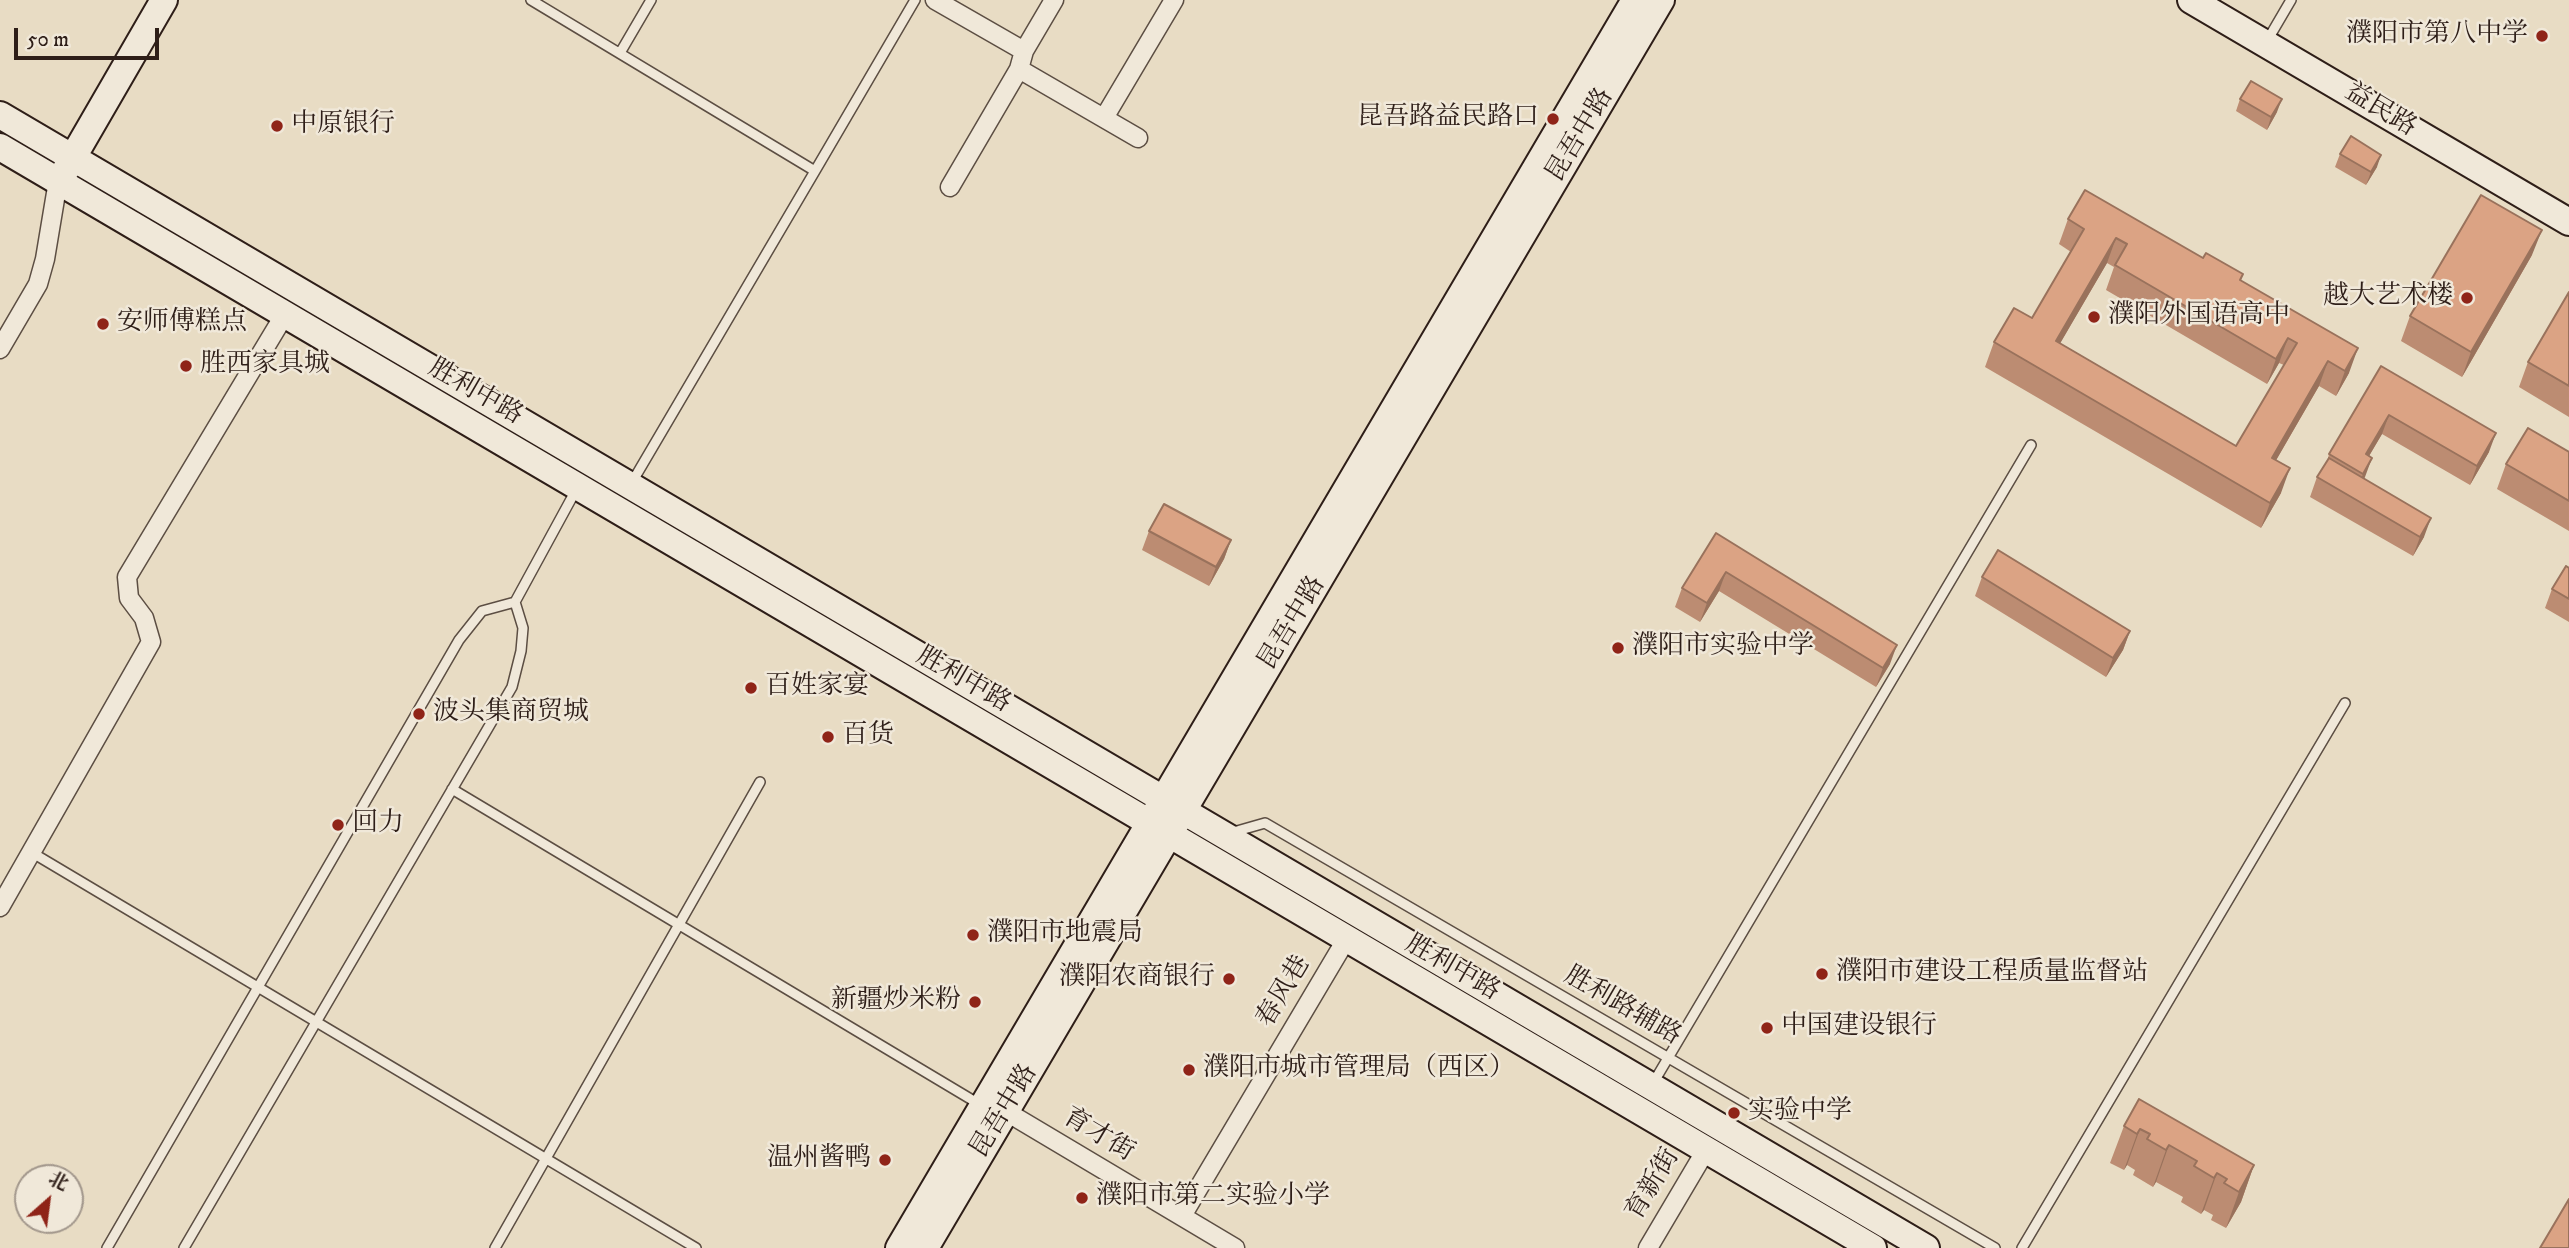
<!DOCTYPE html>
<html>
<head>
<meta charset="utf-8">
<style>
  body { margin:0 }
  #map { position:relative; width:2569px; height:1248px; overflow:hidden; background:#e8dcc4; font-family:"IM FELL DW Pica","Noto Serif SC",serif }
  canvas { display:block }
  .north { position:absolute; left:14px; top:1164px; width:70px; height:70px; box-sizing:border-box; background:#f0e8d9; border:2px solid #a2978c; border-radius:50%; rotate:28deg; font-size:19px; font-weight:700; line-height:28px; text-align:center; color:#2e1e18 }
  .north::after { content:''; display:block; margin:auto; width:24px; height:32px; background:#8f2418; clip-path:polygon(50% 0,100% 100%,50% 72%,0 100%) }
  .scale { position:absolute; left:14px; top:28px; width:145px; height:32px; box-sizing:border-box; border:4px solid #2e1e18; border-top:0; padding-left:9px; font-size:21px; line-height:24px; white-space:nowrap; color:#2e1e18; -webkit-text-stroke:5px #f0e8d9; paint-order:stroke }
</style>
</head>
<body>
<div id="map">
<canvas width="2569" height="1248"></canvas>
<div class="north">北</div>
<div class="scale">50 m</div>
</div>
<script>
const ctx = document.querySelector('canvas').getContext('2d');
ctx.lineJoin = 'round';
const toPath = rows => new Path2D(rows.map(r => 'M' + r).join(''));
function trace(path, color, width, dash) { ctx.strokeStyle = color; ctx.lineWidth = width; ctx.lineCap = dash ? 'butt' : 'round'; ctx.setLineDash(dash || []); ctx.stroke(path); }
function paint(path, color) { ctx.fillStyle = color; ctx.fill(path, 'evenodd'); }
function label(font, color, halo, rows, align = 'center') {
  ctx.font = font + ' "IM FELL DW Pica","Noto Serif SC",serif'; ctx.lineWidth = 5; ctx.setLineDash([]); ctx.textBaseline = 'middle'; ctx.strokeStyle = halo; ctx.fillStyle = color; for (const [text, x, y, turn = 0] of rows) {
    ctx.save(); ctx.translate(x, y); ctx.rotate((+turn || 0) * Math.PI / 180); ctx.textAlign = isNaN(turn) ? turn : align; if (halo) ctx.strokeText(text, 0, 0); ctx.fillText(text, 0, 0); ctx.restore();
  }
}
const lane = toPath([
  [531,0,815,171,631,484],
  [2267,41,2291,0],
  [620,53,651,0],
  [815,171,915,0],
  [452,789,979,1104],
  [1230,833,1265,823,1995,1248],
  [31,852,696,1248],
  [1652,1085,2031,445],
  [107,1248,459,640,482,611,515,602],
  [184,1248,512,687,521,651,523,628,515,602,576,490],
  [495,1248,760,782],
  [2022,1248,2345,703]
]);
const street = toPath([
  [935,0,1024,51],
  [1019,69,1138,138],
  [1104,118,1174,0],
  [950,187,1019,69,1024,51,1054,0],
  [0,349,38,284,45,259,58,181],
  [0,907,151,642,144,618,129,598,127,577,285,314],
  [1005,1111,1235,1248],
  [1182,1216,1347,938],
  [1648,1248,1706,1150]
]);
const secondary = toPath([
  [2191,0,2569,222],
  [0,115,1926,1248],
  [0,147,1873,1248],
  [65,171,164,0],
  [899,1248,1635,0],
  [925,1248,1661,0]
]);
trace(lane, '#5c4e43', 12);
trace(street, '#5c4e43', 21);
trace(secondary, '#2e1e18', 30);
trace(lane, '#f0e8d9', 9);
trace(street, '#f0e8d9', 18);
trace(secondary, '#f0e8d9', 26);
paint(toPath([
  [2240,99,2277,112,2267,130,2236,111],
  [2340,154,2377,167,2366,185,2335,167],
  [2068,219,2203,258,2243,274,2241,280,2349,373,2336,396,2319,386,2276,460,2281,493,2261,528,1985,367,1994,342,2032,318,2071,252,2059,244],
  [2107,263,2114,267,2106,290,2267,384,2279,363,2284,365,2236,446,2060,343],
  [2532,255,2462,377,2401,341,2410,316],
  [2569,292,2569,417,2519,387,2528,362],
  [2381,366,2489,452,2470,485,2382,434,2369,456,2364,479,2424,537,2413,556,2310,497,2317,477,2327,462,2329,454],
  [2569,452,2569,531,2497,489,2506,464],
  [1149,531,1231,540,1224,559,1209,586,1142,550],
  [1716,533,1890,664,1876,687,1719,591,1700,622,1675,607,1682,588],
  [2569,568,2569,622,2545,608,2552,589],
  [1982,577,2130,631,2123,650,2106,677,1975,596],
  [2139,1099,2254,1165,2241,1202,2226,1228,2211,1220,2213,1215,2204,1210,2201,1214,2181,1202,2183,1197,2156,1182,2153,1187,2133,1175,2135,1170,2127,1165,2124,1170,2110,1163,2124,1126]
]), '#bc8c72');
paint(toPath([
  [2282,99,2277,112,2267,130,2271,117],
  [2381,155,2377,167,2366,185,2371,172],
  [2542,230,2532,255,2462,377,2471,352],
  [2116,238,2107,263,2047,366,2056,341],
  [2288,338,2279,363,2267,384,2276,359],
  [2358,348,2349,373,2336,396,2345,371],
  [2328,361,2319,386,2263,483,2272,458],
  [2389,415,2382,434,2359,473,2366,454],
  [2496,433,2489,452,2470,485,2477,466],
  [2372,458,2365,477,2356,493,2363,474],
  [2290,468,2281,493,2261,528,2270,503],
  [2431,518,2424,537,2413,556,2420,537],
  [1231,540,1224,559,1209,586,1216,567],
  [1726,572,1719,591,1700,622,1707,603],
  [2130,631,2123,650,2106,677,2113,658],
  [1897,645,1890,664,1876,687,1883,668],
  [2140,1129,2127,1165,2124,1170,2137,1134],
  [2169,1145,2156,1182,2153,1187,2166,1150],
  [2254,1165,2241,1202,2226,1228,2239,1192],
  [2217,1173,2204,1210,2201,1214,2214,1178]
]), '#99725c');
const building = toPath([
  [2251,81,2282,99,2271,117,2240,99,2251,81],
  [2351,136,2381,155,2371,172,2340,154,2351,136],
  [2085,190,2203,258,2206,253,2243,274,2240,280,2358,348,2345,371,2328,361,2272,458,2290,468,2270,503,1994,342,2014,308,2032,318,2084,229,2068,219,2085,190],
  [2116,238,2127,244,2115,265,2276,359,2288,338,2297,343,2236,446,2056,341,2116,238],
  [2481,195,2542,230,2471,352,2410,316,2481,195],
  [2569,292,2569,386,2528,362,2569,292],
  [2381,366,2496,433,2477,466,2389,415,2366,454,2372,458,2363,474,2329,454,2381,366],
  [2528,428,2569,452,2569,501,2506,464,2528,428],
  [2329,458,2431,518,2420,537,2317,477,2329,458],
  [1164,504,1231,540,1216,567,1149,531,1164,504],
  [1716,533,1897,645,1883,668,1726,572,1707,603,1682,588,1716,533],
  [1998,550,2130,631,2113,658,1982,577,1998,550],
  [2566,566,2569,568,2569,599,2552,589,2566,566],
  [2139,1099,2254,1165,2239,1192,2224,1183,2227,1179,2217,1173,2214,1178,2194,1166,2197,1161,2169,1145,2166,1150,2147,1139,2150,1134,2140,1129,2137,1134,2124,1126,2139,1099],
  [2569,1199,2569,1248,2540,1248,2569,1199]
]);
paint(building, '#dba384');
trace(building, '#99725c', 2);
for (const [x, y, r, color] of [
  [2542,36,7,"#8f2418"],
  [1553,119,7,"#8f2418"],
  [277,126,7,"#8f2418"],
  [2467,298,7,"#8f2418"],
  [2094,317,7,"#8f2418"],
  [103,324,7,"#8f2418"],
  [186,366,7,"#8f2418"],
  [1618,648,7,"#8f2418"],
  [751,688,7,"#8f2418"],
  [419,714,7,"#8f2418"],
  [828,737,7,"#8f2418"],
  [338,825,7,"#8f2418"],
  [973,935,7,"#8f2418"],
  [1822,974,7,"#8f2418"],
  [1229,979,7,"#8f2418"],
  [975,1002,7,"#8f2418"],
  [1767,1028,7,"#8f2418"],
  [1189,1070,7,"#8f2418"],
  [1734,1113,7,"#8f2418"],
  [885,1160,7,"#8f2418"],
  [1082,1198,7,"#8f2418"]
]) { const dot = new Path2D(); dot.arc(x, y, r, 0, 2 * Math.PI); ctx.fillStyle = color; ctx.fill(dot); trace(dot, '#f0e8d9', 2.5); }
label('26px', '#2e1e18', '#f0e8d9', [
  ["濮阳市第八中学",2528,36,"right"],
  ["昆吾路益民路口",1539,119,"right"],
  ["中原银行",291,126],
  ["越大艺术楼",2453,298,"right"],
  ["濮阳外国语高中",2108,317],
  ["安师傅糕点",117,324],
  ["胜西家具城",200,366],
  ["濮阳市实验中学",1632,648],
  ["百姓家宴",765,688],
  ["波头集商贸城",433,714],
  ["百货",842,737],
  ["回力",352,825],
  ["濮阳市地震局",987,935],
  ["濮阳市建设工程质量监督站",1836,974],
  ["濮阳农商银行",1215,979,"right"],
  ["新疆炒米粉",961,1002,"right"],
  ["中国建设银行",1781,1028],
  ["濮阳市城市管理局（西区）",1203,1070],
  ["实验中学",1748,1113],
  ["温州酱鸭",871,1160,"right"],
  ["濮阳市第二实验小学",1096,1198]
], 'left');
label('26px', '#2e1e18', '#f0e8d9', [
  ["益民路",2380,111,31],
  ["昆吾中路",1581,136,-59],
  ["胜利中路",475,393,30],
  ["昆吾中路",1293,624,-59],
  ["胜利中路",963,681,30],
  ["胜利中路",1452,969,30],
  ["春风巷",1285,992,-59],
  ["胜利路辅路",1622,1007,30],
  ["昆吾中路",1005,1112,-59],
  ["育才街",1098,1136,31],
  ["育新街",1654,1185,-59]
]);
</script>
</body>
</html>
